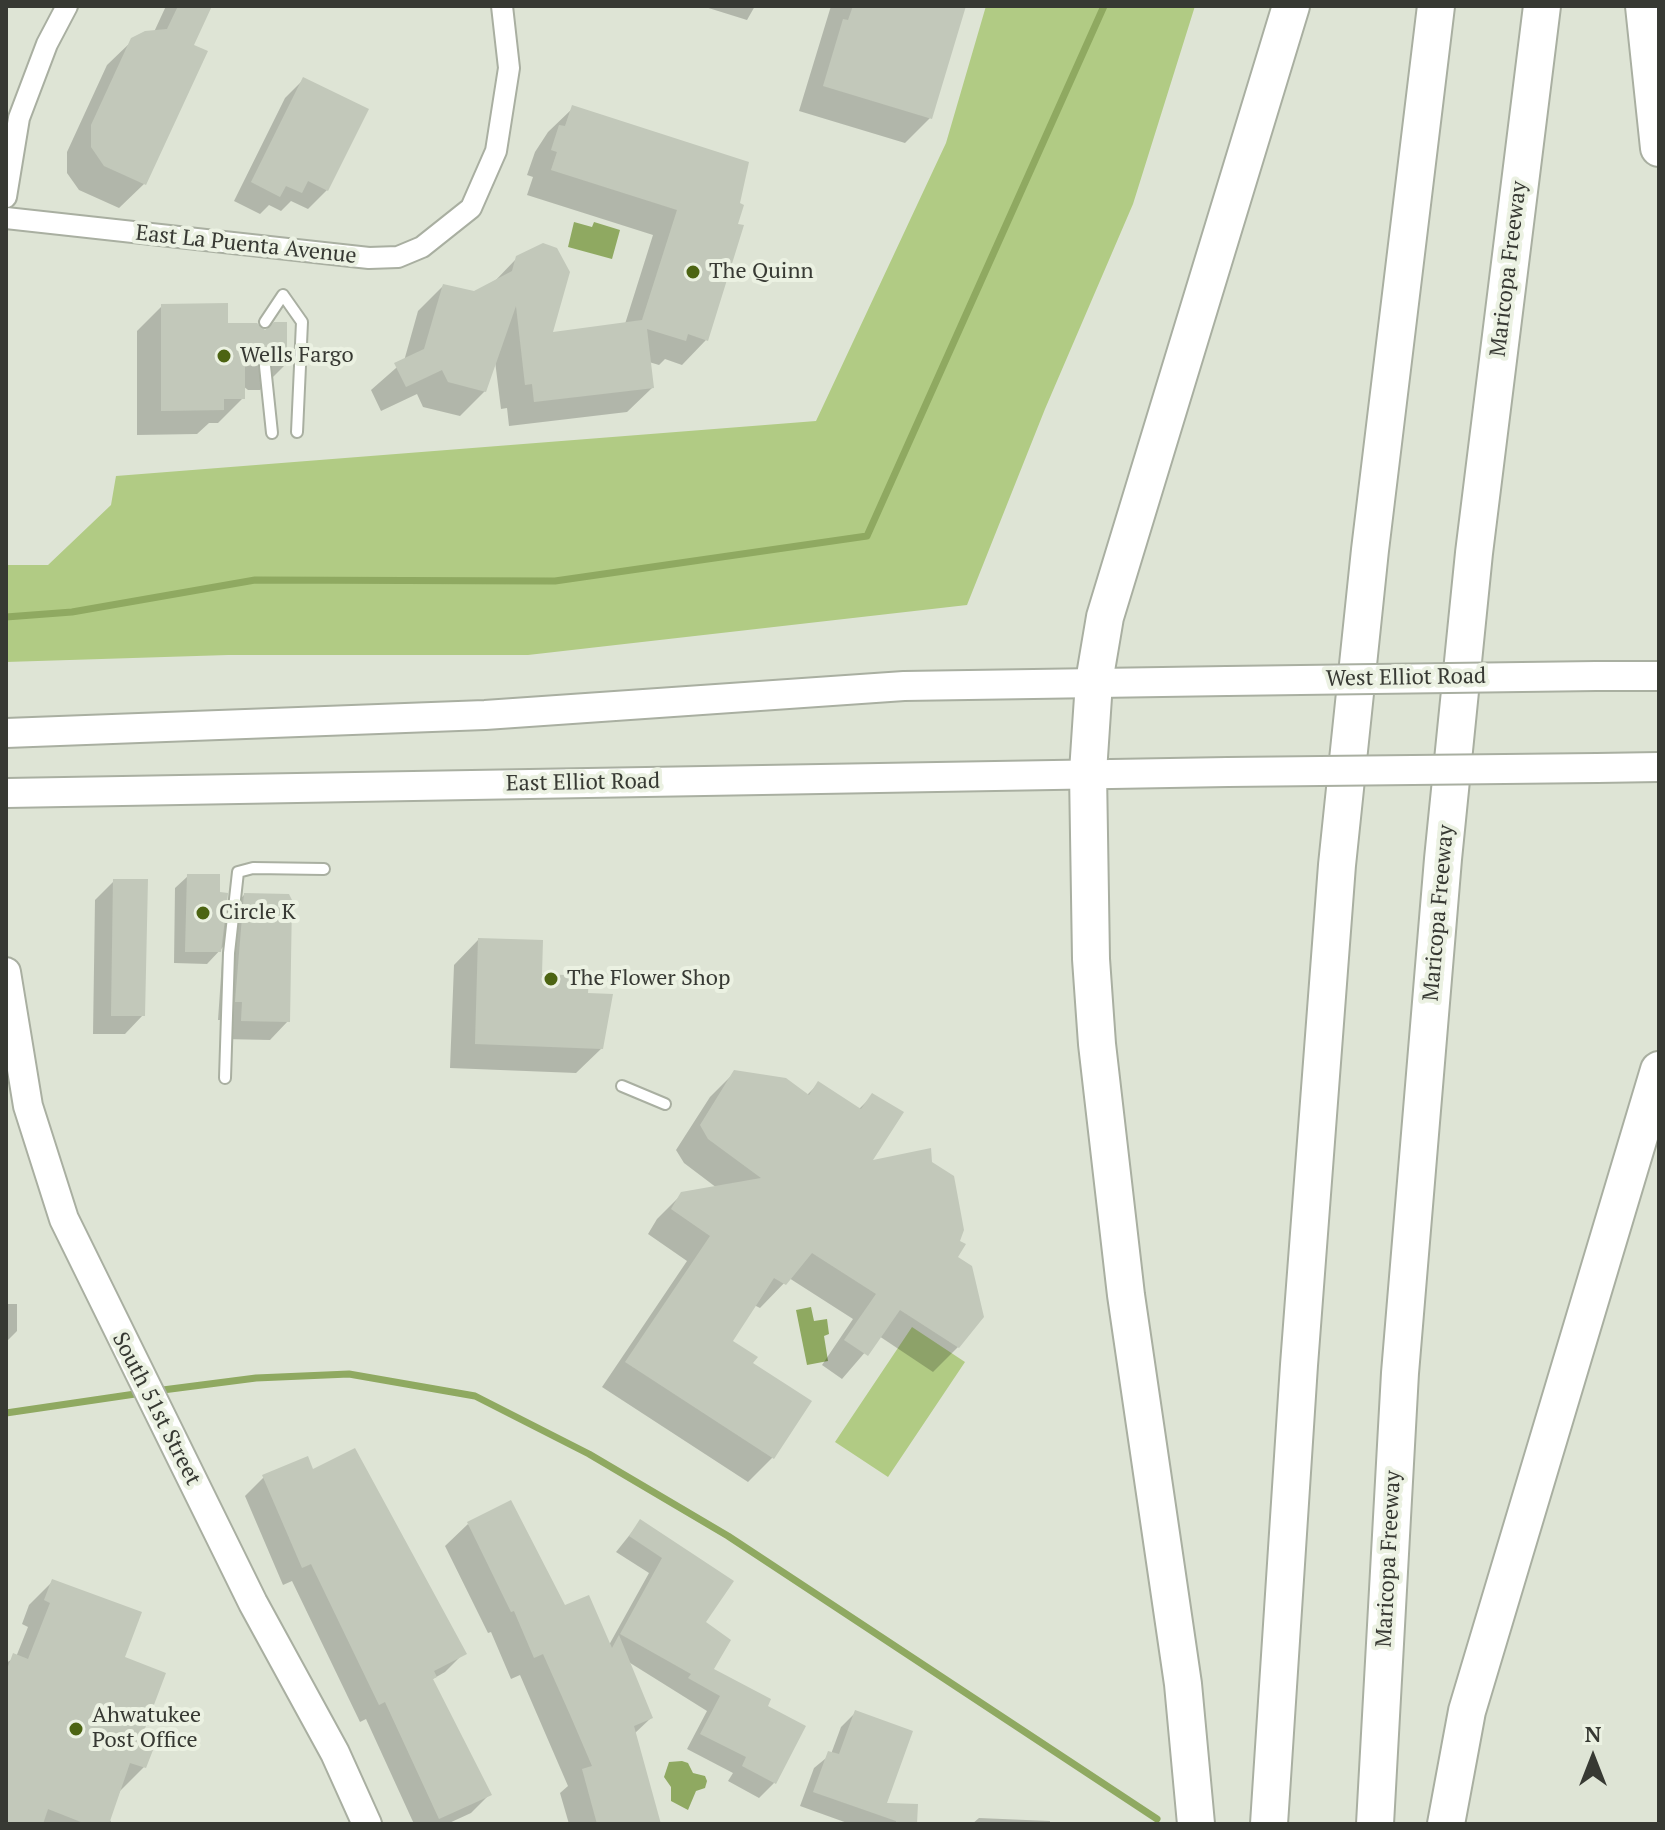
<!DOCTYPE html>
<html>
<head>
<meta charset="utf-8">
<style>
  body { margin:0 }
  #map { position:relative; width:1665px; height:1830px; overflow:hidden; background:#dee4d5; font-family:"PT Serif",serif }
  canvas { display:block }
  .frame { position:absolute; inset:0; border:8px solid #373933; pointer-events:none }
  .north { position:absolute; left:1553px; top:1718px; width:80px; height:80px; -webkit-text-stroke:6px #ebf1e2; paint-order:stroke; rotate:0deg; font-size:22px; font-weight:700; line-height:32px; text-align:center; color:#373933 }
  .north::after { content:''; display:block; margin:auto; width:28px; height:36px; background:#373933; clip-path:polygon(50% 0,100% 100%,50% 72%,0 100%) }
</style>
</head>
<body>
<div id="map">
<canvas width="1665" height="1830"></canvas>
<div class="frame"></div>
<div class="north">N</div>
</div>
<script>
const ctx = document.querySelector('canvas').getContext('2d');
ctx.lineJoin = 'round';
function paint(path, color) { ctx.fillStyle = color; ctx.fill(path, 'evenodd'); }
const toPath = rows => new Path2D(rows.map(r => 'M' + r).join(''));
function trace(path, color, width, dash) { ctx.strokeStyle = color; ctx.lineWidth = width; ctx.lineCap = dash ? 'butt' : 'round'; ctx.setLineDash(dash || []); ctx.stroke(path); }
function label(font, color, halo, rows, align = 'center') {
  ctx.font = font + ' "PT Serif",serif'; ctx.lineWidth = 8; ctx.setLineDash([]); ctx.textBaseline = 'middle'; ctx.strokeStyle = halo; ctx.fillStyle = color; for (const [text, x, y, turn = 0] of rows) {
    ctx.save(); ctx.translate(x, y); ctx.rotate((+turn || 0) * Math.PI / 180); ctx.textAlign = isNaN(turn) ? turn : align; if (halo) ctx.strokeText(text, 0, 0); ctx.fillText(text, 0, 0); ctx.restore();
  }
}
paint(toPath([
  [986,6,1195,6,1133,204,1045,409,967,605,528,655,228,655,6,662,6,565,48,565,111,505,116,476,816,421,946,143],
  [912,1327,965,1362,888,1477,835,1442]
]), '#b1cb84');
paint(toPath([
  [574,222,592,227,594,222,620,230,612,259,568,247],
  [811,1307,814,1321,827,1319,829,1334,824,1336,828,1361,807,1365,796,1310],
  [682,1761,688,1763,693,1773,705,1776,707,1781,705,1788,696,1791,688,1810,671,1801,671,1787,664,1777,669,1762]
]), '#8fa961');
paint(toPath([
  [166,6,210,6,191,46,144,184,119,208,79,190,67,173,67,152,107,65,133,40,154,32],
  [702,6,755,6,747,20],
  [831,6,964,6,930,118,905,143,799,111],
  [303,80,327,190,308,209,291,201,281,211,269,205,260,214,234,201,285,98],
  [573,108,746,163,706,340,682,365,665,359,659,365,649,362,652,388,627,412,509,426,507,408,501,409,495,361,485,391,460,416,423,407,417,394,381,411,371,390,404,361,418,311,443,286,474,293,492,284,517,258,550,334,625,324,653,235,527,195,533,177,527,175,535,152,548,132],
  [162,306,285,365,260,390,248,390,243,386,243,398,218,423,209,423,197,434,137,435,137,331],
  [188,876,218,894,223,917,244,895,288,1021,270,1040,223,1039,224,1020,218,1020,223,947,207,964,174,963,175,888],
  [114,881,143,1015,125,1034,93,1034,95,900],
  [478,940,540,976,586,995,602,1048,576,1073,450,1068,454,965],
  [735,1072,806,1096,819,1083,859,1109,872,1096,869,1163,955,1257,958,1347,933,1372,879,1336,842,1379,822,1365,853,1319,789,1278,760,1308,754,1305,730,1342,750,1364,809,1401,772,1458,748,1482,602,1387,687,1261,648,1234,657,1219,682,1194,717,1188,684,1163,676,1150,710,1097],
  [6,1304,17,1304,17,1331,6,1342],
  [312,1472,464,1653,445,1672,431,1680,489,1795,471,1813,447,1824,414,1824,366,1719,360,1722,292,1581,283,1585,245,1496,264,1477],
  [640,1522,703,1623,712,1670,765,1707,804,1727,774,1783,759,1798,728,1781,733,1773,687,1749,707,1711,627,1661,651,1718,634,1734,659,1824,569,1824,560,1793,568,1786,520,1675,511,1679,491,1632,488,1633,445,1546,468,1524,609,1645,649,1573,616,1552],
  [53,1581,122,1658,144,1767,120,1791,109,1818,112,1824,6,1824,6,1663,16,1657,28,1627,22,1624,29,1605],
  [856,1712,884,1805,915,1824,850,1824,800,1806,814,1768,831,1754,841,1727],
  [979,1818,1050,1821,1050,1824,972,1824]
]), '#0003');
trace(toPath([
  [6,617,72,612,255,580,555,581,867,536,1104,6],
  [155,1391,256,1378,349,1374,475,1396,589,1454,728,1536,1157,1819],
  [6,1413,142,1393]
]), '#8fa961', 7);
paint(toPath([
  [178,6,212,6,194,45,208,51,146,185,104,166,91,147,91,125,131,38,145,31,167,29],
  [853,6,966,6,932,119,823,86,843,19,848,20],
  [303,77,369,109,328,191,308,181,302,193,286,186,280,197,251,182],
  [572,105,749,162,740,203,744,205,738,224,744,225,708,341,688,334,686,341,647,329,654,388,534,402,532,384,525,385,516,306,486,392,448,382,442,370,406,387,394,363,424,349,443,284,474,291,512,271,516,256,543,243,557,248,570,272,553,332,642,320,677,210,551,170,557,152,551,150,559,125,565,126],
  [228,303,228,323,257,323,265,330,274,322,287,322,287,366,273,366,265,358,257,366,245,366,245,399,224,399,224,410,161,411,161,304],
  [187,874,220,874,220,892,228,893,221,952,185,952],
  [113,879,148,879,145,1016,111,1016],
  [244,893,289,894,292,900,290,1022,241,1021,242,1002,235,1002],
  [478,938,543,940,542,974,589,976,588,993,613,994,603,1049,475,1044],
  [734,1070,786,1078,809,1095,818,1081,861,1109,872,1093,904,1112,873,1160,931,1148,932,1162,954,1176,964,1230,960,1241,966,1244,958,1257,972,1266,984,1317,959,1348,900,1310,868,1356,844,1340,876,1294,812,1253,786,1285,774,1278,733,1341,758,1357,753,1363,812,1401,774,1459,625,1362,710,1236,671,1209,681,1192,761,1178,708,1139,700,1125],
  [355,1448,467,1654,434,1671,437,1677,433,1679,492,1795,439,1819,385,1702,379,1705,311,1564,302,1568,262,1475,308,1456,313,1469],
  [511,1500,565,1605,589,1595,612,1648,619,1635,653,1718,634,1726,661,1824,597,1824,582,1769,592,1766,571,1717,543,1654,534,1658,514,1611,511,1612,467,1522],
  [640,1519,734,1581,706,1622,731,1640,714,1669,771,1699,768,1706,806,1726,776,1784,742,1766,746,1757,700,1734,720,1696,688,1678,691,1674,620,1634,662,1558,629,1536],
  [52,1579,142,1612,125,1657,166,1673,141,1739,155,1745,146,1768,130,1763,109,1824,86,1824,48,1809,43,1824,6,1824,6,1672,13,1653,28,1659,50,1603,44,1600],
  [855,1710,913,1731,887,1803,918,1804,917,1824,896,1824,896,1821,813,1792,828,1751,839,1754]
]), '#c2c8ba');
const lane = toPath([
  [265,322,283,295,302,322,297,432],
  [265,366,272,433],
  [225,1078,229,953,238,872,253,868,324,869],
  [622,1086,665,1104]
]);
const street = toPath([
  [6,197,19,118,47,44,67,6],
  [6,218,369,258,398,257,422,247,471,208,496,151,509,68,502,6]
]);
const secondary = toPath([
  [1596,676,1659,676],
  [6,733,485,715,904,686,1227,681],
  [1597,768,1659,767],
  [6,793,1228,772],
  [6,972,28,1106,64,1219,253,1603,335,1753,367,1824]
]);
const highway = toPath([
  [1644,6,1659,148],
  [1196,1824,1183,1684,1126,1295,1097,1044,1091,959,1088,772,1094,682,1105,617,1291,6],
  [1269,1824,1299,1365,1337,865,1370,550,1436,6],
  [1375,1824,1400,1373,1443,859,1474,553,1542,6],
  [1446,1824,1467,1711,1659,1070]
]);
trace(lane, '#a9afa1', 14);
trace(street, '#a9afa1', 24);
trace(secondary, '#a9afa1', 32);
trace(highway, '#a9afa1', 40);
trace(lane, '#fff', 10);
trace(street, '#fff', 20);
trace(secondary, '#fff', 28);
trace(highway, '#fff', 36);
const secondaryBridge = toPath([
  [1227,681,1596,676],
  [1228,772,1597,768]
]);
trace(secondaryBridge, '#a9afa1', 32, []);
trace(secondaryBridge, '#fff', 28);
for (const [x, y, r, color] of [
  [693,272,8,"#4c6412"],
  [224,356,8,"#4c6412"],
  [203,913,8,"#4c6412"],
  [551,979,8,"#4c6412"],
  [76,1729,8,"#4c6412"]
]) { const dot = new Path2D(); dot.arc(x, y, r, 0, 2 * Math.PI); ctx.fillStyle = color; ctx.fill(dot); trace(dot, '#ebf1e2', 3); }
label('22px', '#373933', '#ebf1e2', [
  ["East La Puenta Avenue",246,245,6],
  ["Maricopa Freeway",1509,269,-83],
  ["West Elliot Road",1406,678,-1],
  ["East Elliot Road",583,783,-1],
  ["Maricopa Freeway",1439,913,-85],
  ["South 51st Street",156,1409,63],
  ["Maricopa Freeway",1389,1559,-87]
]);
label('22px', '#373933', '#ebf1e2', [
  ["The Quinn",709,272],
  ["Wells Fargo",240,356],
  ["Circle K",219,913],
  ["The Flower Shop",567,979],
  ["Ahwatukee",92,1716],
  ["Post Office",92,1741]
], 'left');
</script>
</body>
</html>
